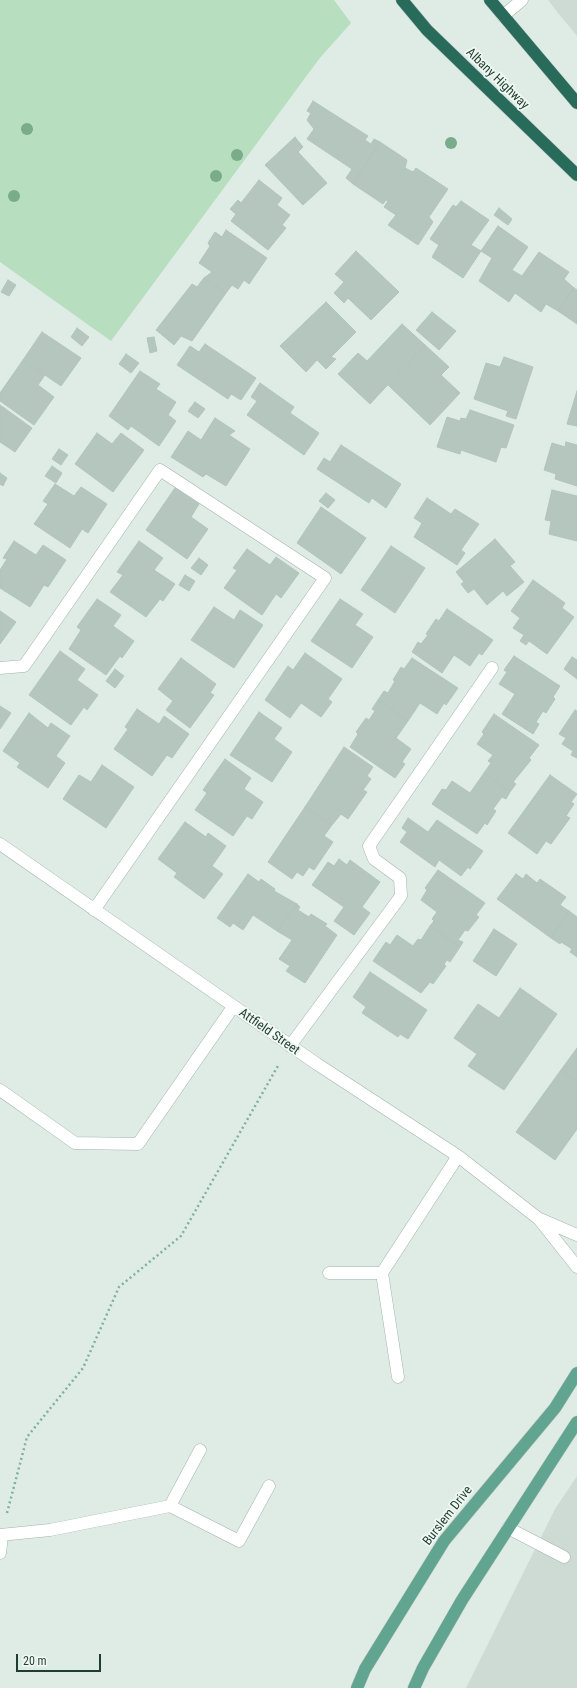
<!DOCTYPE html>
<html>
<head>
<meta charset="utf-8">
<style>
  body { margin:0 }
  #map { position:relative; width:577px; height:1688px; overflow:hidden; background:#dfece5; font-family:"Roboto Condensed",sans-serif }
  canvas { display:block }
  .scale { position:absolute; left:16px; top:1654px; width:85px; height:18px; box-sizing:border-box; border:2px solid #1f3d33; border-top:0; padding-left:5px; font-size:12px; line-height:14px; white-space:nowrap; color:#1f3d33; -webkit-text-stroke:3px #f0f8f3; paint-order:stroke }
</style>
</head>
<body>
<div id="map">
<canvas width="577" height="1688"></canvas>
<div class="scale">20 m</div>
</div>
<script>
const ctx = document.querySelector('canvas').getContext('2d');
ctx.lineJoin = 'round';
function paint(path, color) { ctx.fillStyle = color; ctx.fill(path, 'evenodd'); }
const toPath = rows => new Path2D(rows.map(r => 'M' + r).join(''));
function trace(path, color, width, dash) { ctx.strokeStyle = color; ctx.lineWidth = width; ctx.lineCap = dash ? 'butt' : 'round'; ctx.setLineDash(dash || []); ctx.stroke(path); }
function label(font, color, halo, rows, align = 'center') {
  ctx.font = font + ' "Roboto Condensed",sans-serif'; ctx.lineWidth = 3.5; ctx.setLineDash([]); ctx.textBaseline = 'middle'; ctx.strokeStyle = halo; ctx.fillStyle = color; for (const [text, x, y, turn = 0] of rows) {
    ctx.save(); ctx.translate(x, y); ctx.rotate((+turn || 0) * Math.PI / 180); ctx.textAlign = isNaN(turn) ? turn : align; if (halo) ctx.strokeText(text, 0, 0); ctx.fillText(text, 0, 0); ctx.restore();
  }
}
paint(toPath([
  [548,0,577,0,577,36,558,13],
  [577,1476,577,1688,466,1688,555,1509]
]), '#cddbd4');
paint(toPath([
  [0,0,334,0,351,23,319,59,111,341,0,262]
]), '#b7debf');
const building = toPath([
  [313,101,368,136,365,140,371,144,374,139,380,142,353,184,346,178,352,169,307,139,314,129,307,120,311,113,307,111,313,101],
  [295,137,303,147,298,152,327,183,303,205,265,165,295,137],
  [380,142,407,160,405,168,413,172,416,168,448,189,429,217,433,222,418,245,388,225,396,215,384,207,388,201,386,200,383,204,353,184,380,142],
  [259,180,282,198,277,205,290,215,282,225,286,228,268,250,231,221,236,214,230,209,238,200,241,203,259,180],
  [461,201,489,220,471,245,481,251,463,278,432,257,439,245,430,239,453,205,456,207,461,201],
  [499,208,512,219,508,225,494,215,499,208],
  [498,226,528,247,512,270,522,276,539,252,569,272,564,279,574,288,558,311,546,304,541,312,515,293,509,302,479,281,492,258,481,251,498,226],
  [226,230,267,258,249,284,244,280,238,289,232,285,226,293,204,278,212,272,199,263,210,246,208,243,215,232,222,237,226,230],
  [356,251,399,292,371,320,348,298,344,303,334,293,344,282,335,274,356,251],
  [204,278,226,293,192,341,181,336,174,345,156,330,192,284,197,287,204,278],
  [8,280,16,285,9,296,1,292,8,280],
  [574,288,577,290,577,324,558,311,574,288],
  [326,302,356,332,331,357,336,359,326,369,317,360,306,372,280,346,326,302],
  [432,312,456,331,439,350,416,330,432,312],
  [402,324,425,345,370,404,338,374,358,353,367,361,402,324],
  [77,328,89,337,82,346,71,337,77,328],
  [42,332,81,358,61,386,23,360,42,332],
  [154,337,157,351,150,353,147,338,154,337],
  [205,344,256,378,241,400,231,394,228,399,177,365,190,346,199,352,205,344],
  [425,345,449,367,441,375,460,393,430,425,388,385,425,345],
  [126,354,139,363,131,373,119,364,126,354],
  [504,357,533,367,516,419,506,416,508,411,474,399,486,363,500,367,504,357],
  [23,360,45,375,38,385,54,397,34,425,0,401,0,393,23,360],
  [140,371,160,384,156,389,176,402,168,415,176,421,159,446,131,426,128,430,109,416,140,371],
  [260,383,294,407,290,413,319,433,304,455,247,415,257,401,251,397,260,383],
  [577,391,577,426,567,424,577,391],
  [195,402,205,409,198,418,188,411,195,402],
  [0,405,32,428,15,452,0,442,0,405],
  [470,410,514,425,506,448,501,447,496,462,461,450,460,454,437,447,447,417,460,421,461,418,466,419,470,410],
  [215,418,235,431,229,435,250,449,226,486,206,474,203,477,171,457,188,431,201,440,215,418],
  [97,433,112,444,121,433,144,450,113,492,75,464,97,433],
  [566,442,577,445,577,486,555,479,556,474,544,470,552,443,565,447,566,442],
  [341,445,401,484,386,508,372,498,369,503,317,469,324,458,330,462,341,445],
  [59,449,68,455,61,465,52,459,59,449],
  [52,466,62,473,56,483,45,476,52,466],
  [0,473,7,478,3,486,0,484,0,473],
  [55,484,74,496,81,487,107,504,88,533,82,529,70,548,34,524,48,504,43,501,55,484],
  [175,488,199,504,191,517,208,529,187,559,146,530,175,488],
  [552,490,577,496,577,541,549,534,551,521,545,520,552,490],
  [326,493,335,500,328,508,319,501,326,493],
  [427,498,451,514,455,509,479,524,461,550,465,553,457,565,414,537,422,523,414,518,427,498],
  [321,507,366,538,341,574,297,543,321,507],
  [495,539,515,562,510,566,524,582,507,596,503,591,487,605,474,589,468,593,461,584,464,582,456,572,495,539],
  [14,541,36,555,43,545,66,560,48,587,44,585,30,607,0,588,0,570,7,559,3,558,14,541],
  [139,541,163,558,154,570,175,584,163,601,160,599,146,617,110,592,123,575,117,572,139,541],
  [391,546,425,568,395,613,361,590,391,546],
  [247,549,270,565,276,557,299,573,281,598,276,594,262,615,224,588,237,570,233,568,247,549],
  [199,558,208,565,201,575,191,568,199,558],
  [185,575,195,581,189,591,179,585,185,575],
  [533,580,565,603,562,608,574,617,547,654,529,641,526,645,520,641,524,635,513,628,520,618,511,611,533,580],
  [97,599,121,615,113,626,134,641,122,658,120,656,106,675,69,649,81,630,77,627,97,599],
  [340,599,363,614,355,625,373,637,352,668,311,641,340,599],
  [214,607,234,620,240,610,263,625,234,668,191,640,214,607],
  [447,609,493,640,482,655,479,653,470,666,454,655,442,673,412,652,418,642,421,644,428,635,426,634,436,619,439,621,447,609],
  [0,611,16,622,0,644,0,611],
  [60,651,85,669,77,680,98,695,87,710,84,707,71,725,29,695,60,651],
  [305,653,342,679,328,699,332,702,321,717,301,703,290,718,265,700,288,666,293,670,305,653],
  [514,656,560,686,553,697,555,699,546,713,543,711,536,722,539,724,533,734,502,714,515,694,499,684,507,672,504,670,514,656],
  [572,657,577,660,577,679,564,669,572,657],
  [181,658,216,684,210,693,214,695,190,728,166,710,173,701,158,689,181,658],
  [412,658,458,688,446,705,444,703,437,714,420,703,408,721,378,700,384,691,388,693,395,681,393,680,401,667,404,669,412,658],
  [115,669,124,676,115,688,106,681,115,669],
  [378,700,408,721,396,738,411,749,402,762,405,764,395,778,350,747,358,734,356,732,366,718,369,720,375,711,372,709,378,700],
  [0,706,11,713,0,729,0,706],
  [137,709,159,724,164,716,189,734,172,758,167,755,152,776,114,749,128,729,125,727,137,709],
  [575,710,577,711,577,758,571,755,573,751,562,744,566,738,559,734,575,710],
  [259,712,282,728,274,739,292,752,272,782,230,755,259,712],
  [29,713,48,728,51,723,70,736,56,756,65,763,48,788,17,767,20,763,3,751,29,713],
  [494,714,539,745,529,758,531,760,513,782,516,784,510,792,484,773,491,763,488,761,493,755,477,744,484,734,482,732,494,714],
  [344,747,373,767,367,776,371,779,363,790,367,792,348,819,341,814,332,825,305,807,344,747],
  [225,759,251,778,244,789,263,802,252,819,247,816,233,836,195,810,207,793,203,790,225,759],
  [102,765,134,787,106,828,63,799,79,775,91,782,102,765],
  [484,773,510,792,506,799,502,797,493,809,496,811,487,825,485,823,477,834,432,804,442,789,446,790,452,781,470,793,484,773],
  [550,775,577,794,571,802,574,804,566,816,570,818,551,844,546,841,537,854,508,833,550,775],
  [305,807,332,825,324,836,333,842,314,870,309,867,303,876,297,872,292,879,268,862,305,807],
  [408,818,428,832,437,820,483,851,470,869,468,867,461,876,439,860,435,867,400,842,407,832,402,828,408,818],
  [185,822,206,837,208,833,226,846,212,866,223,874,204,899,174,877,177,873,158,859,185,822],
  [339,859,347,865,350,860,380,882,362,907,370,913,354,935,334,921,344,907,312,885,328,862,334,866,339,859],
  [438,870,485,903,476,915,479,917,468,931,465,930,458,940,463,942,460,947,430,926,434,921,432,919,437,912,421,900,427,890,425,888,438,870],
  [248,874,259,882,261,879,275,889,274,891,297,904,277,931,253,915,243,930,233,923,230,927,217,918,248,874],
  [516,874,523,879,526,874,537,883,540,879,566,897,560,905,569,911,551,938,497,899,516,874],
  [297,904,300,907,298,910,309,917,311,914,327,924,325,926,337,935,305,983,286,971,290,966,279,959,292,940,277,931,297,904],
  [569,911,577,917,577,957,570,952,572,949,561,942,560,944,551,938,569,911],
  [430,926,460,947,450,962,447,960,444,964,446,966,433,984,430,982,421,993,373,961,386,942,390,945,397,935,413,946,418,939,421,940,430,926],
  [494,929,517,944,496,976,473,961,494,929],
  [370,972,427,1010,408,1039,400,1034,398,1037,362,1013,366,1007,353,997,370,972],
  [520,988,557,1014,504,1090,468,1066,477,1054,454,1038,478,1004,499,1018,520,988],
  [577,1048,577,1082,561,1070,577,1048],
  [561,1070,577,1082,577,1129,555,1160,516,1132,561,1070]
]);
paint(building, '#b4c6be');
trace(building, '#b1c5bc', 1);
const minor = toPath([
  [503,16,522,0],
  [0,668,24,666,160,470,325,578,94,910],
  [0,844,317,1064,458,1156,539,1219,577,1267],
  [290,1046,401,896,400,878,374,859,369,846,492,668],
  [0,1090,75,1143,138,1144,233,1007],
  [540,1219,577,1235],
  [329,1273,382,1273,458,1156],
  [382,1273,398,1377],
  [200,1450,170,1506,239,1541,269,1486],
  [508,1528,564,1557],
  [0,1535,50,1530,170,1506],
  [0,1553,2,1535]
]);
const major = toPath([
  [357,1688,365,1669,444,1541,555,1408,577,1373],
  [414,1688,423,1668,462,1600,577,1422]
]);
const highway = toPath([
  [402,0,427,30,577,175],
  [490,0,577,103]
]);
trace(minor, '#a2b4ac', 13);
trace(major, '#c0c9c6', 13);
trace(highway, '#c0c9c6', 13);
trace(toPath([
  [7,1513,27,1437,83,1368,119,1287,181,1236,279,1064]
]), '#7eb19e', 2.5, [2, 3]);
trace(minor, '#fff', 12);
trace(major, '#61a48f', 12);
trace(highway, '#296b5a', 12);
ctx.fillStyle = '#7aab8b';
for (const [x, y] of [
  [27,129],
  [451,143],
  [237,155],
  [216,176],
  [14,196]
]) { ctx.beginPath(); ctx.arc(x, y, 6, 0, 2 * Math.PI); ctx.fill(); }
label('13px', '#1f3d33', '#f0f8f3', [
  ["Albany Highway",497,79,44],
  ["Attfield Street",269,1032,35],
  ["Burslem Drive",448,1516,-52]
]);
</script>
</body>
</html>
